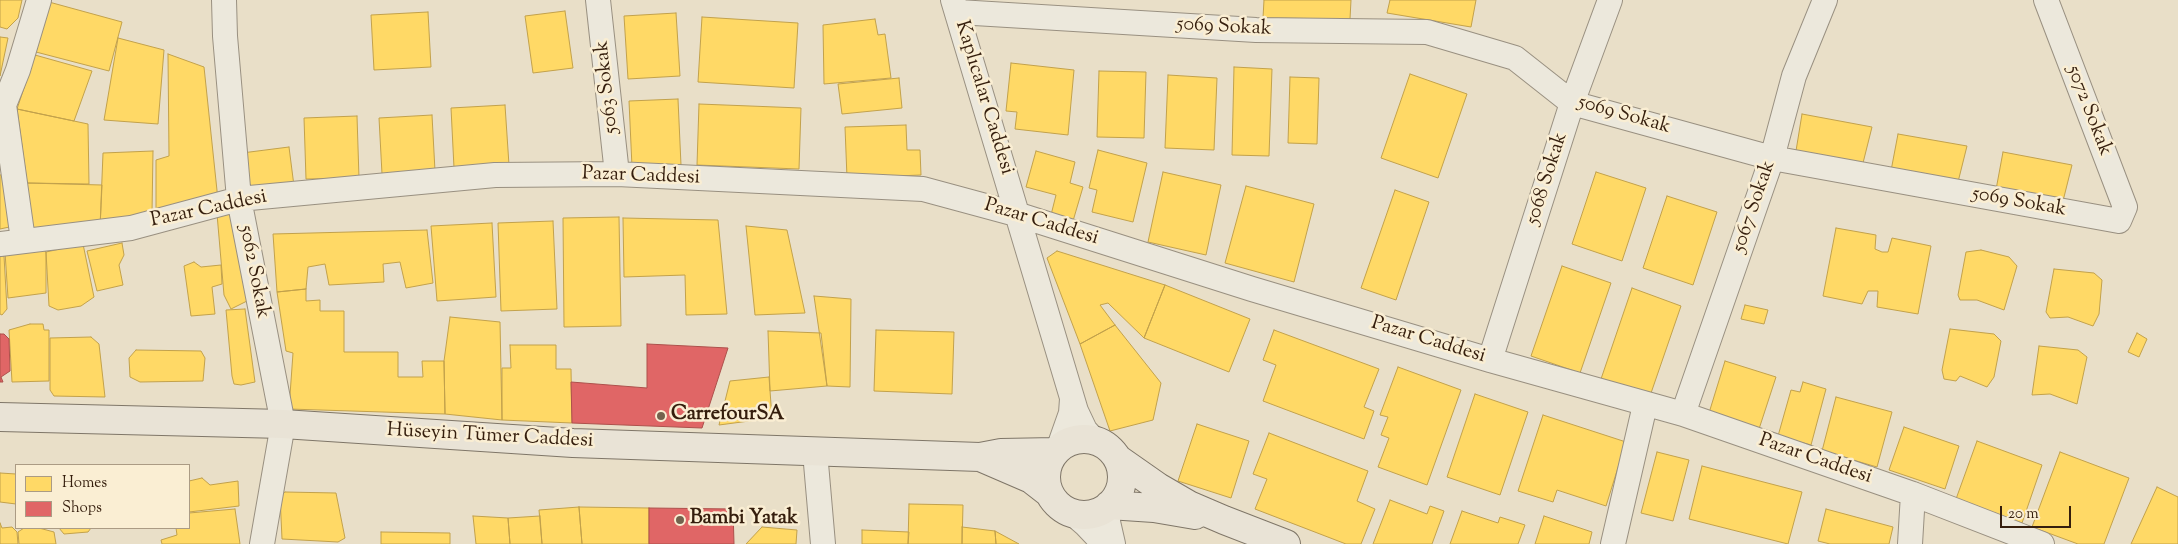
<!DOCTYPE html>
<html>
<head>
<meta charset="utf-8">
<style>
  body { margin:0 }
  #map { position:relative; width:2178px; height:544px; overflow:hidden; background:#e9dfc8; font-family:"Sorts Mill Goudy",serif }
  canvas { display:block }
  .legend { position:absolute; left:15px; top:464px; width:175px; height:65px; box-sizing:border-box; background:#faeed3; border:1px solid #ab9b84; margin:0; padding:6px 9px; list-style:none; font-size:15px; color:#351e0d }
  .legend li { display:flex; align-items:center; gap:10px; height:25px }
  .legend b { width:25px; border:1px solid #ab9b84 }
  .scale { position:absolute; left:2000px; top:506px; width:71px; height:22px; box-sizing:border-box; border:2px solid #351e0d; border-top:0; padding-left:6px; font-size:15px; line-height:18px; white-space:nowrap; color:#351e0d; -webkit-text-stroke:4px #faeed3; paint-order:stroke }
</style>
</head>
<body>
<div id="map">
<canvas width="2178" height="544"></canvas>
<ul class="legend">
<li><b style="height:14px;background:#ffd966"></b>Homes</li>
<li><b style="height:14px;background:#e06666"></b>Shops</li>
</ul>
<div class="scale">20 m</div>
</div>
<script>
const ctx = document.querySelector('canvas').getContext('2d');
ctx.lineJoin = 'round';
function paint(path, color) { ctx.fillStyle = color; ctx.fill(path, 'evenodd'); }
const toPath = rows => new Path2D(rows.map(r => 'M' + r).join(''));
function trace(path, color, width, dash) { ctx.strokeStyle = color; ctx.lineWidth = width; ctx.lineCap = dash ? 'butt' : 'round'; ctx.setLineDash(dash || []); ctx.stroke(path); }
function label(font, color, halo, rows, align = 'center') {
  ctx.font = font + ' "Sorts Mill Goudy",serif'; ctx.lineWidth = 5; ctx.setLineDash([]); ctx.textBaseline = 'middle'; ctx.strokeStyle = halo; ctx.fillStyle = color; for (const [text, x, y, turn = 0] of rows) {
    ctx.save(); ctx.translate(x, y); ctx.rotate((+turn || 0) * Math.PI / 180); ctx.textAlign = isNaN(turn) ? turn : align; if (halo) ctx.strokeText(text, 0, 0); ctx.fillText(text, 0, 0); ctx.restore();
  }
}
const homes = toPath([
  [0,0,22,0,18,18,7,29,0,27,0,0],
  [1264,0,1351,0,1350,19,1263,18,1264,0],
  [1390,0,1476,0,1471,27,1387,13,1390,0],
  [49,2,122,22,109,71,36,52,49,2],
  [565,11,573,68,533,73,525,16,565,11],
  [428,12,431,67,374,70,371,15,428,12],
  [676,13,680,76,628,79,624,16,676,13],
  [702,17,798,23,794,88,698,82,702,17],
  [875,19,878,35,885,34,891,78,824,84,823,25,875,19],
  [0,37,8,38,0,76,0,37],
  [118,38,164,50,158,124,104,120,118,38],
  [168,54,204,67,218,200,156,214,156,160,169,156,168,54],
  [35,55,92,71,74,121,17,109,35,55],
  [1011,63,1074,70,1068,135,1015,129,1017,112,1006,111,1011,63],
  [1234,67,1272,69,1269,156,1232,155,1234,67],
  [1099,71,1146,72,1144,138,1097,137,1099,71],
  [1410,74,1467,94,1438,178,1381,158,1410,74],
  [1168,75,1217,78,1214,150,1165,148,1168,75],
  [1290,77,1319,78,1317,144,1288,143,1290,77],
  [899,78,902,108,842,114,838,84,899,78],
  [678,99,681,165,632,167,629,101,678,99],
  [699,104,801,108,799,169,697,165,699,104],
  [505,105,509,165,454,168,451,108,505,105],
  [17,109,88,124,89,184,27,183,17,109],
  [1802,114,1872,127,1861,171,1795,157,1802,114],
  [432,115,435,171,382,174,379,118,432,115],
  [357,116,359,178,306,179,304,118,357,116],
  [906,125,907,150,920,150,921,175,847,178,845,127,906,125],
  [1898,134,1967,146,1956,190,1890,176,1898,134],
  [289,147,294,186,247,192,242,153,289,147],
  [1098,150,1147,163,1133,222,1092,212,1097,190,1089,188,1098,150],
  [153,151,152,214,100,228,103,153,153,151],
  [1036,151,1075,162,1070,183,1083,187,1073,221,1051,215,1056,195,1026,187,1036,151],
  [2003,152,2072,165,2061,209,1995,195,2003,152],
  [1163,172,1221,185,1206,255,1148,242,1163,172],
  [1596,172,1646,188,1622,261,1572,244,1596,172],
  [7,174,14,226,0,229,0,175,7,174],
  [27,183,102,185,100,228,31,236,27,183],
  [1246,186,1314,204,1294,282,1225,263,1246,186],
  [1395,190,1429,202,1396,300,1361,288,1395,190],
  [1667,196,1717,212,1693,285,1643,268,1667,196],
  [234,211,247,301,231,309,224,295,217,214,234,211],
  [619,217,621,326,564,327,563,218,619,217],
  [623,218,718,220,727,314,686,315,685,275,624,277,623,218],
  [553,221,557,309,501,311,498,223,553,221],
  [492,223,496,297,437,301,431,226,492,223],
  [746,226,787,230,805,313,755,315,746,226],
  [1836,228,1876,235,1875,249,1882,252,1888,252,1892,238,1931,246,1918,314,1877,307,1878,291,1868,291,1862,304,1823,296,1836,228],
  [427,230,433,283,406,288,400,262,383,264,384,282,329,285,325,264,308,267,306,289,277,292,273,234,427,230],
  [122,243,124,255,119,265,123,285,97,291,87,251,122,243],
  [83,244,94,297,81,306,58,310,49,306,46,252,83,244],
  [42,249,46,252,46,293,8,298,5,252,42,249],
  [1981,250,2009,257,2017,266,2004,310,1977,300,1960,300,1958,295,1966,252,1981,250],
  [1057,251,1165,285,1144,338,1108,303,1100,305,1115,325,1080,344,1047,258,1057,251],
  [0,256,4,256,7,309,2,315,0,314,0,256],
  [194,262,201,267,221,265,222,284,212,287,215,314,191,316,184,266,194,262],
  [1562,266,1611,283,1580,373,1531,356,1562,266],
  [2054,269,2094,273,2102,280,2099,314,2093,326,2068,317,2050,318,2046,312,2054,269],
  [1165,285,1250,319,1229,372,1144,338,1165,285],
  [1632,288,1681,306,1650,396,1601,379,1632,288],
  [306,289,306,301,320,300,320,311,344,311,344,352,398,352,398,377,423,377,422,361,444,361,445,414,289,409,293,353,286,351,277,292,306,289],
  [814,296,851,299,850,387,827,386,814,296],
  [1745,305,1768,310,1764,324,1741,319,1745,305],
  [245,309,255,382,241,385,234,384,232,376,226,310,245,309],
  [450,317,500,322,502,420,445,414,444,361,450,317],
  [30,324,43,324,44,330,49,330,49,381,12,382,9,330,30,324],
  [1115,325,1161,383,1153,420,1110,431,1080,344,1115,325],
  [1950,329,1994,334,2001,341,1994,377,1987,387,1960,376,1956,381,1944,379,1942,370,1950,329],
  [876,330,954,332,952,394,874,391,876,330],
  [1274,330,1379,369,1364,407,1374,411,1364,439,1263,401,1276,365,1263,360,1274,330],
  [768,331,821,333,827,386,770,391,768,331],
  [2137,333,2147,339,2139,357,2128,352,2137,333],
  [91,337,99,344,105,397,54,396,50,390,50,338,91,337],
  [510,345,556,345,556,369,571,369,572,423,502,420,502,368,511,368,510,345],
  [2039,346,2078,350,2087,357,2077,404,2050,394,2032,395,2039,346],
  [136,350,201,351,205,358,203,381,140,382,130,377,129,358,136,350],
  [1725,361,1776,377,1759,429,1709,413,1725,361],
  [1398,367,1461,390,1427,485,1378,467,1389,438,1381,435,1388,417,1380,415,1398,367],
  [769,377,772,418,719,425,730,381,769,377],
  [1803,382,1826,389,1811,445,1778,436,1791,390,1800,392,1803,382],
  [1475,394,1528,412,1500,495,1447,477,1475,394],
  [1836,397,1892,412,1877,467,1822,451,1836,397],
  [1543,415,1626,442,1606,506,1557,490,1553,502,1518,491,1543,415],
  [1197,424,1249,441,1231,498,1178,481,1197,424],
  [1904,427,1959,446,1945,489,1889,470,1904,427],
  [1269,433,1368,471,1357,501,1375,509,1361,544,1346,544,1255,509,1267,479,1253,474,1269,433],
  [1977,441,2042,465,2022,523,1956,499,1977,441],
  [1657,452,1689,460,1673,521,1641,513,1657,452],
  [2060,452,2129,478,2104,544,2078,544,2032,527,2060,452],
  [1702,466,1802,492,1788,544,1689,519,1702,466],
  [0,473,16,474,16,504,0,502,0,473],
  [202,478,210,485,238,481,239,506,189,512,189,481,202,478],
  [2157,487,2178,497,2178,544,2131,544,2157,487],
  [285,492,336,493,345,538,338,542,282,539,280,496,285,492],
  [1390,500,1427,514,1430,506,1444,511,1432,544,1373,544,1390,500],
  [909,504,963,505,962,544,908,544,909,504],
  [579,507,582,544,542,544,539,510,579,507],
  [579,507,649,508,649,544,582,544,579,507],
  [235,509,240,544,162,544,161,540,177,535,176,528,189,528,189,513,235,509],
  [1826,509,1893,527,1889,544,1830,544,1818,541,1826,509],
  [1462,511,1498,523,1500,517,1525,525,1518,544,1450,544,1462,511],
  [473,516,508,518,510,544,476,544,473,516],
  [540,516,542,544,510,544,508,518,540,516],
  [1544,516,1592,532,1589,544,1535,544,1544,516],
  [0,523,2,528,12,527,17,532,18,544,0,544,0,523],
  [762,527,797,530,796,544,746,544,762,527],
  [962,527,995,531,996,544,962,544,962,527],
  [24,528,39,528,54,532,56,544,19,544,18,532,24,528],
  [59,528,91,528,88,532,64,534,59,528],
  [862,530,909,532,908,544,862,544,862,530],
  [995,531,1019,544,996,544,995,531],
  [381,532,450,533,450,544,381,544,381,532]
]);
paint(homes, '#ffd966');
trace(homes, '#c2a14b', 1);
const shops = toPath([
  [0,334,4,334,9,339,10,371,1,377,3,382,0,382,0,334],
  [647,344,728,348,702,428,572,423,571,382,647,388,647,344],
  [649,508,733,509,734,544,649,544,649,508]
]);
paint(shops, '#e06666');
trace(shops, '#ad504b', 1);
const minor = toPath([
  [224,0,225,36,239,199,283,424,262,544],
  [598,0,617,174],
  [953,0,1076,411,1085,430,1094,440],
  [958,12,1256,30,1427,32,1515,58,1572,103,1772,158,2119,221,2125,207,2046,0],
  [23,240,4,105,18,70,39,0],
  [0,244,131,228,239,199,495,175,617,174,923,189,1019,215,1252,289,1490,360,1683,414,1913,494,2042,544],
  [1490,360,1572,103,1610,0],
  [1683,414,1772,158,1794,76,1825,0],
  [1059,447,1071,413,1072,399],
  [815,452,823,544],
  [1109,505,1108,522,1113,544],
  [1071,512,1086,525,1104,544],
  [1613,544,1645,405],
  [1910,544,1913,494]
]);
const major = toPath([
  [0,417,283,424,573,443,980,457],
  '1046 477a38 38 0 1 1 76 0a38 38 0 1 1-76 0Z',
  [1118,459,1158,487,1189,505,1224,520,1286,544],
  [1049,493,1031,479,980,457,1001,453,1055,452],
  [1109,505,1154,508,1195,515]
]);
trace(minor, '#999081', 26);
trace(major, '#7f7668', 30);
trace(minor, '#ece8dc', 24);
trace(major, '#e9e3d6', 28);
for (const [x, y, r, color] of [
  [661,416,5,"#74624e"],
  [680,520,5,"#74624e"]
]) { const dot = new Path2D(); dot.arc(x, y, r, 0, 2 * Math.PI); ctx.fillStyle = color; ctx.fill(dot); trace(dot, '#faeed3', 2); }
label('20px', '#351e0d', '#faeed3', [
  ["5069 Sokak",1224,28,3],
  ["5063 Sokak",608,87,-96],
  ["Kaplıcalar Caddesi",983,98,73],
  ["5072 Sokak",2088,111,69],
  ["5069 Sokak",1624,116,16],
  ["Pazar Caddesi",641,177,2],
  ["5068 Sokak",1548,179,-72],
  ["5069 Sokak",2019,203,10],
  ["5067 Sokak",1755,207,-71],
  ["Pazar Caddesi",209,210,-12],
  ["Pazar Caddesi",1041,223,17],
  ["5062 Sokak",253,272,79],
  ["Pazar Caddesi",1428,341,17],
  ["Hüseyin Tümer Caddesi",490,437,3],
  ["Pazar Caddesi",1815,460,19]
]);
label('bold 20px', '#351e0d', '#faeed3', [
  ["CarrefourSA",671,416],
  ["Bambi Yatak",690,520]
], 'left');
</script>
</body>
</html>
